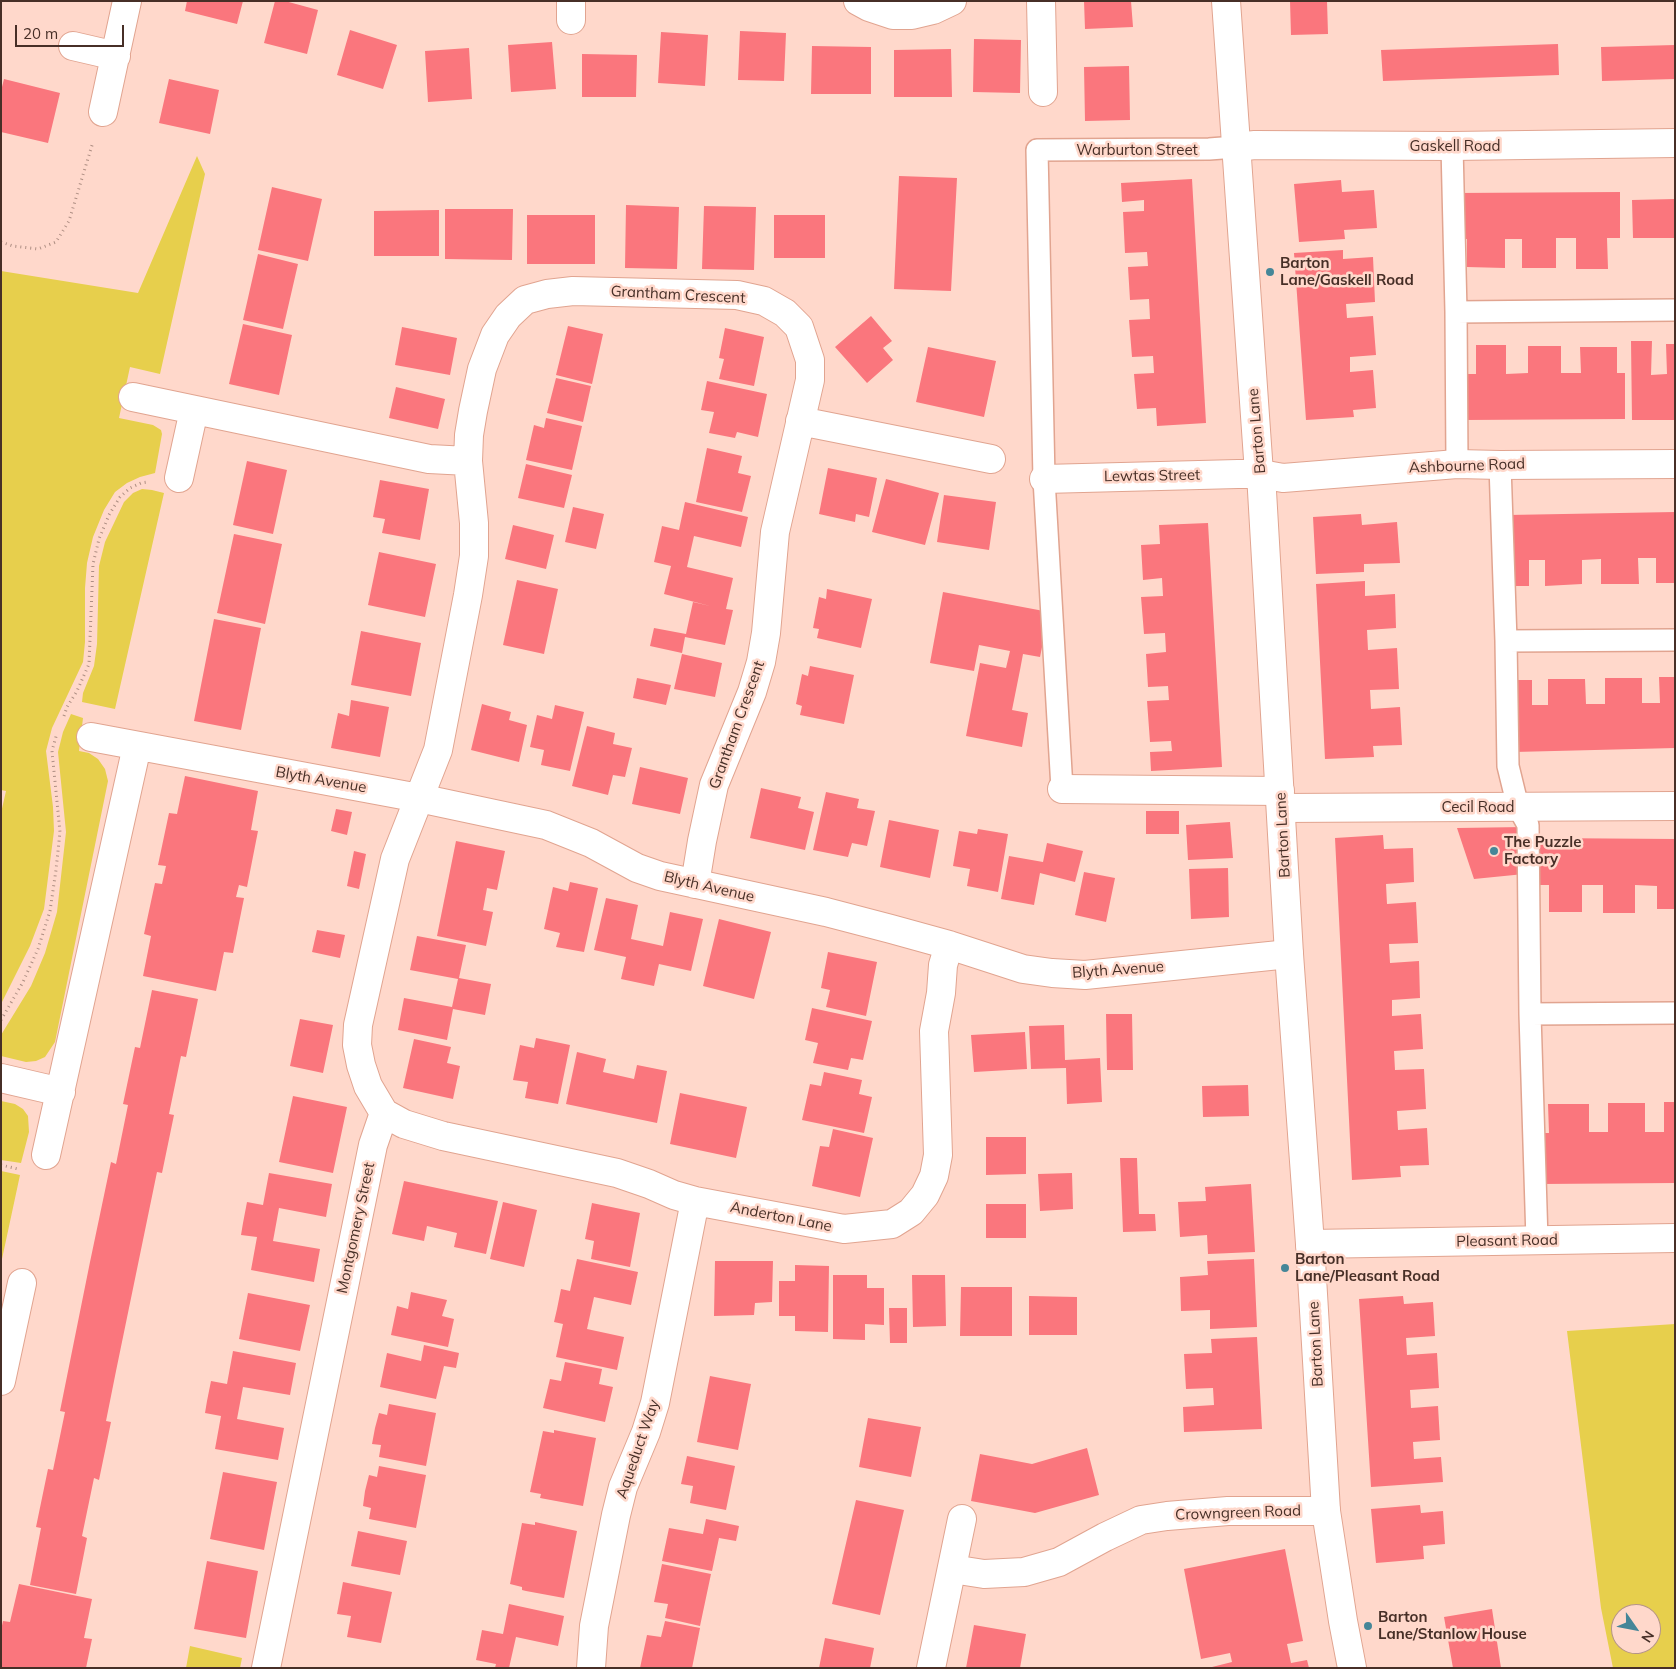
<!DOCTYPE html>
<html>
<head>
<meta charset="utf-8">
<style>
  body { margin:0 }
  #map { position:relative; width:1676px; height:1669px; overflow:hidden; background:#ffd8cb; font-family:Mulish,sans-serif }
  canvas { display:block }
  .frame { position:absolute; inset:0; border:2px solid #472f27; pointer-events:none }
  .north { position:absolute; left:1611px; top:1604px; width:50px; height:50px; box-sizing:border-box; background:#ffd8cb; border:1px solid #b59489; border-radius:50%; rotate:123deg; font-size:14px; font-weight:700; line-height:20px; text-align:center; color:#472f27 }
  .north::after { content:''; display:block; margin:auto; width:18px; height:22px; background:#458698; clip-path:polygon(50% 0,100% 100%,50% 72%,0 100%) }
  .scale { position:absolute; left:15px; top:25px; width:109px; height:22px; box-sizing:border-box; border:2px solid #472f27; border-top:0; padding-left:6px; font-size:15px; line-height:18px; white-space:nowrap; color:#472f27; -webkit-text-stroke:4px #ffd8cb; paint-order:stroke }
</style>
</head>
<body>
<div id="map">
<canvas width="1676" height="1669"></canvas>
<div class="frame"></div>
<div class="north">N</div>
<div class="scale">20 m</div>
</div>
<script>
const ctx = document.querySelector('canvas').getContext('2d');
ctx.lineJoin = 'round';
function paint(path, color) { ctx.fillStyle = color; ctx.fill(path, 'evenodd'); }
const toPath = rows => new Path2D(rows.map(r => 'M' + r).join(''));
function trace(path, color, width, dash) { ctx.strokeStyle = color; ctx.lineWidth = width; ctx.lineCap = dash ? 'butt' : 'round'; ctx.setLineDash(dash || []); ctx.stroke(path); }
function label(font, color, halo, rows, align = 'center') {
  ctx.font = font + ' Mulish,sans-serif'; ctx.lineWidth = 5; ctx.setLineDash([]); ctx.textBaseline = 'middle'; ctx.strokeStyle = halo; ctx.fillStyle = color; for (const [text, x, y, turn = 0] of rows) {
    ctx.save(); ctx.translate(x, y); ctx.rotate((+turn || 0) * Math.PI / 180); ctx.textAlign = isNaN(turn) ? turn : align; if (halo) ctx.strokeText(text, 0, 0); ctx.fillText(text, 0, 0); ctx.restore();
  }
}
paint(toPath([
  [197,156,205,174,160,374,130,367,119,418,153,425,161,430,162,434,155,473,140,477,127,483,115,492,104,510,93,537,87,563,85,588,85,642,83,662,52,728,46,751,53,807,54,831,44,909,30,946,1,1004,1,813,6,791,1,790,1,271,138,293],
  [142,489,152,490,164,493,115,709,82,702,83,693,94,666,97,644,99,566,105,542,124,502,133,493],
  [71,714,83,718,79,751,89,753,98,759,105,769,108,781,55,1042,45,1057,36,1061,26,1062,1,1056,1,1035,31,986,45,953,57,912,66,832,58,752,63,732],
  [1,1101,15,1104,23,1109,28,1116,29,1132,21,1163,1,1160],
  [1,1171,20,1175,2,1259,1,1259],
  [1675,1324,1675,1668,1613,1668,1601,1608,1567,1331],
  [1621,1614,1651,1614,1651,1644,1621,1644],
  [190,1646,242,1658,240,1668,186,1668]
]), '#e7cf4c');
paint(toPath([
  [187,1,243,1,237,24,185,11],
  [275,1,285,1,318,10,307,54,264,43],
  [1084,1,1131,1,1133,27,1085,29],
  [1290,1,1327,1,1328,34,1291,35],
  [350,30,397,45,383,89,337,75],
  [740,31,786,33,784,81,738,80],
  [661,32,708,35,705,86,658,83],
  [974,39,1021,40,1020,93,973,92],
  [552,42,556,89,511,92,508,45],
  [1558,44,1559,75,1383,81,1381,50],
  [1675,45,1675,79,1602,81,1601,47],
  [812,46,871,47,871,94,811,94],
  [469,48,472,99,428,102,425,51],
  [951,49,952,97,894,97,894,50],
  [582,54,637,55,636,97,582,97],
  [1129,66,1130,120,1085,121,1084,67],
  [4,79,60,93,48,143,1,132,1,91],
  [169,79,219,90,210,134,159,123],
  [899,176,957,178,951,291,894,289],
  [1192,179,1206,423,1157,426,1156,408,1137,409,1134,374,1154,373,1153,356,1132,357,1129,320,1150,319,1149,299,1130,300,1128,267,1148,266,1147,252,1125,253,1123,212,1144,211,1144,200,1122,202,1121,183],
  [1341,180,1342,192,1374,190,1377,228,1344,230,1345,239,1299,242,1294,184],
  [272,187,322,199,308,261,258,250],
  [1620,192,1620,238,1607,238,1608,269,1576,269,1576,238,1556,238,1556,268,1522,268,1522,239,1505,239,1505,268,1467,267,1467,239,1455,239,1455,193],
  [1675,199,1675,238,1633,238,1632,200],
  [626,205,679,207,677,269,625,268],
  [704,206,756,207,754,270,702,269],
  [445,209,513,209,512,260,445,259],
  [439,210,439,256,374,256,374,211],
  [527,215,595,215,595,264,527,264],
  [774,215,825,215,825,258,774,258],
  [1343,250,1343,259,1373,257,1375,302,1346,304,1347,318,1373,316,1376,355,1350,357,1350,372,1373,370,1376,408,1353,410,1354,417,1306,420,1294,253],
  [258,254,298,264,283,329,243,320],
  [871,316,892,341,883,348,893,360,867,383,835,347],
  [243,324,292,335,279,395,229,384],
  [568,326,603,334,592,384,556,375],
  [402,327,457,338,450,375,395,365],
  [725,328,764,337,754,386,719,379,724,359,719,358],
  [1631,341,1652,341,1651,375,1667,374,1666,344,1675,344,1675,420,1632,420],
  [1476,345,1506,345,1506,374,1528,373,1528,346,1561,346,1561,373,1581,373,1580,347,1617,347,1617,373,1625,373,1625,419,1464,420,1464,374,1476,374],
  [928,347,996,361,984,417,916,402],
  [556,378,591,386,583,422,547,413],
  [707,381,767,394,758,437,737,432,735,438,709,433,714,412,701,410],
  [396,387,445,399,438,429,389,418],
  [546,418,582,426,572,470,526,460,534,425,544,428],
  [707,448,742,456,738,473,751,476,742,512,696,502],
  [247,461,287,470,273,534,233,525],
  [526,464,572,475,564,508,518,498],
  [828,468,877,478,869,517,856,514,855,522,819,514],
  [886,479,939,493,925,545,872,532],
  [380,480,429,489,420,540,382,533,385,519,373,517],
  [944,495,996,502,989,550,937,542],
  [685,502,748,517,741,547,694,536,687,567,733,578,726,609,733,610,725,645,685,637,682,653,650,646,654,628,686,634,693,602,710,606,664,594,671,566,654,562,662,526,679,530],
  [573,507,604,514,596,549,565,542],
  [1675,512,1675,583,1656,583,1656,558,1638,558,1639,584,1601,584,1601,559,1582,560,1582,584,1545,586,1545,560,1529,560,1529,586,1510,586,1508,515],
  [1361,514,1362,525,1397,522,1400,563,1364,564,1364,572,1316,574,1313,517],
  [1208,523,1222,767,1151,771,1150,752,1172,751,1171,741,1150,742,1147,701,1169,700,1168,686,1148,687,1146,654,1166,652,1165,633,1144,634,1141,597,1163,596,1162,578,1143,580,1141,545,1160,544,1159,525],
  [513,525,554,535,546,569,505,559],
  [234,534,282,544,265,624,217,613],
  [379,552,436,564,425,617,368,605],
  [517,580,558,589,544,654,503,645],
  [1365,581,1365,596,1395,594,1396,628,1367,630,1368,650,1397,648,1399,689,1370,690,1371,709,1400,707,1402,745,1373,746,1374,757,1325,759,1316,584],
  [827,589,872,599,861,648,817,638,819,629,813,628,819,597,826,599],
  [943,592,1049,612,1040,657,1023,654,1020,670,1012,710,1028,713,1022,747,966,736,980,663,1006,668,1010,651,979,645,974,671,930,663],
  [214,619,261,628,241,730,194,721],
  [361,631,421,643,411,696,351,685],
  [682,654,722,663,715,697,674,689],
  [810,666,854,675,844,724,800,715,802,706,796,704,802,674,808,676],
  [1659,677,1675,677,1675,748,1514,752,1512,680,1532,680,1532,705,1548,705,1548,679,1585,679,1586,704,1605,704,1605,678,1642,678,1642,703,1660,703],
  [637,678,671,685,666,705,633,698],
  [351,700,389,707,380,757,331,748,338,713,349,716],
  [482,704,511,712,509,720,527,725,519,762,471,750],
  [555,705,584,712,570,771,541,765,544,750,530,747,537,715,552,719],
  [587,726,615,733,613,744,632,748,625,777,613,775,608,795,572,786],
  [640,767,688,778,680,814,632,804],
  [185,776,258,791,251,830,258,831,247,887,239,885,236,897,244,898,233,953,224,952,216,991,143,976,151,936,144,934,155,883,162,884,166,866,158,865,169,813,177,814],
  [761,788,801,797,798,808,814,812,805,850,750,838],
  [826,792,859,799,857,808,875,811,867,846,852,843,848,857,813,850],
  [336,809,352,812,347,835,331,831],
  [1146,811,1179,811,1179,834,1146,834],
  [889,820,939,830,930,878,880,867],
  [1230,822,1233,858,1188,860,1186,825],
  [1524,827,1524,874,1474,879,1457,828],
  [978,829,1008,834,998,892,967,886,970,869,953,866,959,831,977,834],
  [1383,835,1384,849,1413,848,1414,882,1386,884,1387,904,1416,902,1418,943,1389,944,1390,963,1419,961,1420,998,1392,1000,1392,1016,1421,1014,1423,1049,1394,1051,1395,1070,1424,1069,1426,1109,1397,1111,1398,1130,1427,1128,1429,1165,1400,1166,1401,1177,1352,1180,1335,838],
  [1539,838,1675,839,1675,909,1657,909,1657,886,1635,885,1635,913,1603,913,1603,885,1582,885,1582,912,1549,912,1549,885,1539,885],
  [456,841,505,851,497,890,487,888,483,910,493,912,486,946,437,936],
  [1047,843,1083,851,1075,882,1040,873,1034,905,1001,899,1009,856,1043,862],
  [354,851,366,854,359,889,347,886],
  [1228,868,1229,917,1191,919,1189,869],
  [1084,872,1115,878,1106,922,1075,915],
  [570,882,598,888,584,952,556,947,560,933,544,929,553,887,568,891],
  [606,898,638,905,631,939,663,946,670,912,703,919,691,971,659,964,654,986,621,979,626,957,594,950],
  [719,919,771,932,754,999,703,986],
  [317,930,345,935,340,958,312,952],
  [417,936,466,945,459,978,491,984,485,1015,453,1009,447,1040,398,1030,404,998,452,1007,458,979,410,970],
  [828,952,877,962,866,1016,826,1007,830,990,821,988],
  [152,990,198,999,186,1057,181,1056,169,1114,174,1115,162,1173,157,1172,116,1371,106,1421,111,1422,99,1480,94,1478,82,1536,87,1538,76,1594,30,1585,41,1528,36,1527,48,1469,53,1470,65,1412,60,1411,90,1262,111,1162,116,1164,128,1105,123,1104,135,1047,140,1048],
  [812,1008,872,1021,863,1060,851,1058,848,1070,813,1063,818,1043,805,1040],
  [1106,1014,1132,1014,1133,1070,1107,1070],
  [300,1019,333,1025,323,1073,290,1066],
  [1064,1025,1065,1060,1100,1058,1102,1102,1067,1104,1066,1068,1031,1069,1029,1026],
  [1025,1032,1027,1069,974,1072,971,1035],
  [536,1038,570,1045,558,1104,525,1098,528,1082,513,1080,520,1045,534,1048],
  [414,1039,451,1047,447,1063,460,1066,453,1099,403,1088],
  [577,1052,606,1059,603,1072,634,1079,637,1065,667,1071,657,1123,566,1104],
  [824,1072,862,1080,859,1094,872,1097,864,1133,802,1120,810,1084,821,1086],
  [1248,1085,1249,1116,1203,1117,1202,1086],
  [680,1093,747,1107,736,1158,670,1144],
  [293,1096,347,1107,333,1173,279,1162],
  [1664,1102,1675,1102,1675,1183,1541,1184,1541,1133,1549,1133,1548,1104,1589,1104,1589,1132,1608,1132,1608,1103,1645,1103,1645,1132,1664,1132],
  [833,1129,873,1138,860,1197,812,1186,820,1146,829,1147],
  [986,1137,1026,1137,1026,1174,986,1175],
  [1120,1158,1137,1158,1139,1214,1155,1214,1156,1231,1123,1232],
  [269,1173,332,1184,326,1217,279,1208,273,1241,320,1249,314,1282,251,1270,257,1237,241,1235,243,1223,247,1202,263,1205],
  [1072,1173,1073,1209,1040,1211,1038,1174],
  [404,1181,498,1201,486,1254,454,1247,457,1233,427,1226,424,1241,392,1234],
  [1251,1184,1255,1252,1208,1254,1207,1235,1180,1237,1178,1202,1206,1201,1205,1187],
  [503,1202,537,1210,524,1267,490,1259],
  [592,1203,640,1213,630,1267,591,1259,594,1241,585,1239],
  [986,1204,1026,1204,1026,1238,986,1238],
  [577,1259,638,1272,631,1305,594,1297,587,1329,624,1337,617,1370,556,1357,563,1324,554,1322,557,1309,561,1289,570,1291],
  [1254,1259,1257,1327,1210,1329,1210,1310,1181,1311,1180,1277,1208,1275,1207,1261],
  [715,1261,773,1261,772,1302,755,1303,754,1315,714,1316],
  [795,1265,829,1266,828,1332,795,1331,795,1316,779,1316,779,1281,795,1281],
  [833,1275,867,1275,867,1288,884,1288,884,1325,865,1324,865,1340,833,1339],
  [912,1275,945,1275,946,1326,913,1327],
  [961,1287,1012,1287,1012,1336,960,1336],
  [411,1292,447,1300,442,1316,454,1319,448,1347,391,1335,397,1306,408,1309],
  [248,1293,310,1305,300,1351,239,1339],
  [1029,1296,1077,1297,1077,1335,1029,1335],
  [1403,1296,1404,1304,1433,1302,1435,1336,1406,1338,1407,1355,1437,1353,1439,1388,1410,1390,1411,1408,1438,1406,1440,1440,1413,1442,1414,1459,1441,1457,1443,1482,1371,1487,1359,1299],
  [889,1308,907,1308,907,1343,890,1343],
  [1257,1337,1262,1429,1184,1432,1183,1407,1214,1405,1213,1388,1186,1389,1184,1354,1212,1353,1211,1339],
  [424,1345,459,1353,456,1368,444,1366,436,1399,380,1387,387,1353,421,1361],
  [233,1351,296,1363,290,1395,243,1387,237,1419,284,1428,278,1460,215,1449,221,1416,205,1413,207,1401,211,1381,227,1384],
  [565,1362,602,1369,599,1384,613,1387,605,1422,543,1408,550,1379,561,1381],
  [710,1376,751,1384,738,1450,697,1442],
  [389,1404,436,1413,426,1466,379,1457,381,1445,372,1444,375,1428,379,1413,387,1415],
  [868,1418,921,1427,911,1477,859,1467],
  [554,1430,596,1438,583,1506,540,1498,541,1494,530,1492,543,1431,554,1433],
  [1087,1448,1099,1495,1035,1513,971,1501,980,1454,1032,1464],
  [687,1456,735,1466,726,1510,690,1503,693,1486,681,1484],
  [379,1466,426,1475,416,1528,369,1519,371,1508,363,1506,365,1491,369,1475,377,1477],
  [223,1472,277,1482,264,1550,210,1539],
  [856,1500,904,1510,880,1615,832,1604],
  [1420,1505,1421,1513,1443,1511,1445,1544,1423,1546,1424,1559,1376,1563,1371,1509],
  [706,1519,739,1526,736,1541,719,1538,712,1571,662,1561,669,1528,703,1534],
  [535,1522,577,1531,564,1598,526,1591,522,1590,522,1587,510,1584,522,1523,535,1525],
  [358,1531,407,1541,400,1575,351,1566],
  [1285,1549,1303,1641,1287,1644,1291,1663,1307,1660,1309,1668,1208,1668,1232,1662,1230,1653,1201,1659,1184,1569],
  [207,1561,258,1571,246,1638,194,1629],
  [662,1564,711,1574,700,1626,665,1618,668,1604,654,1602],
  [343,1582,392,1592,381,1643,347,1637,351,1616,337,1614],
  [19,1584,92,1599,84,1638,92,1639,86,1668,1,1668,1,1630,3,1621,10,1622],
  [509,1604,564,1616,558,1646,516,1637,509,1668,495,1668,496,1664,476,1660,482,1630,503,1634],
  [1492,1609,1501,1668,1453,1668,1444,1617],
  [665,1621,700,1628,692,1668,640,1668,647,1635,661,1637],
  [974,1625,1026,1634,1020,1668,966,1668],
  [825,1638,874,1648,870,1668,819,1668]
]), '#fa767d');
const service = toPath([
  [1452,146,1456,312,1457,464],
  [1456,312,1675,310],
  [1500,465,1506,641,1508,766,1518,807,1528,825,1530,1014,1537,1240],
  [1506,641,1675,640],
  [1062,789,1044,479,1037,150,1209,149,1236,147],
  [1530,1014,1675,1013]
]);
const minor = toPath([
  [858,1,869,7,893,15,912,15,933,10,952,1],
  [1041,1,1043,92],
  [571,20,571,1],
  [73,46,116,56],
  [103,112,127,1],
  [1236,147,1255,145,1452,146,1675,143],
  [133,397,429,459,468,461],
  [800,421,991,459],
  [179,478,194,410],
  [1044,479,1238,474,1261,474,1283,478,1457,464,1500,465,1675,464],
  [91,737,419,798,546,825,591,843,637,868,660,876,826,912,891,929,949,945,1023,969,1052,973,1085,975,1289,954],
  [1062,789,1280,791],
  [1281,808,1675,806],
  [1,1078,61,1092],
  [384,1113,404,1124,443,1136,617,1173,649,1184,674,1195,695,1201,844,1229,892,1224,911,1212,925,1195,934,1176,938,1155,934,1031,941,993,943,965,949,945],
  [46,1155,137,746],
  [1310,1244,1675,1238],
  [1,1381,22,1283],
  [952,1569,984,1574,1024,1572,1059,1562,1105,1537,1141,1520,1167,1516,1228,1511,1326,1511],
  [266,1668,373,1145,384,1113,368,1086,361,1065,357,1045,358,1025,395,859,438,750,468,595,474,556,474,523,468,461,469,435,473,411,482,369,495,335,508,316,525,300,547,294,573,291,737,295,764,301,785,313,799,327,810,360,810,380,775,532,766,633,761,662,752,692,714,785,702,841,695,884],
  [591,1668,594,1626,616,1515,623,1487,646,1432,655,1403,695,1201],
  [931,1668,962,1519]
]);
const secondary = toPath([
  [1226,1,1259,473,1261,474,1289,954,1310,1244,1326,1511,1343,1621,1352,1668]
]);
trace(service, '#e1a490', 24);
trace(minor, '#e1a490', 30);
trace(secondary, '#e1a490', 30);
trace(toPath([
  [1,242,13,246,38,249,56,242,69,221,93,142],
  [64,716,67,707,77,691,89,664,93,564,99,539,109,515,120,497,130,488,141,483,148,482],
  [1,1020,23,982,38,949,50,911,56,870,60,832,52,751,57,733],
  [1,1165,18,1169]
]), '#ae8e83', 3, [1, 4]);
trace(service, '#fff', 21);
trace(minor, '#fff', 28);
trace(secondary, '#fff', 28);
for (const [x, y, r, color] of [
  [1270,272,5,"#458698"],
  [1494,851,5,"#458698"],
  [1285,1268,5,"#458698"],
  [1368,1626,5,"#458698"]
]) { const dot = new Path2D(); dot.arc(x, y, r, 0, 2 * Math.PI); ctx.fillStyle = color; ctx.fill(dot); trace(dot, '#ffd8cb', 2); }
label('15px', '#472f27', '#ffd8cb', [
  ["Gaskell Road",1455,146],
  ["Warburton Street",1137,150],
  ["Grantham Crescent",678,295,3],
  ["Barton Lane",1257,431,-95],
  ["Ashbourne Road",1467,466,-2],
  ["Lewtas Street",1152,476,-1],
  ["Grantham Crescent",737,725,-70],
  ["Blyth Avenue",321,780,10],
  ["Cecil Road",1478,807],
  ["Barton Lane",1283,835,-93],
  ["Blyth Avenue",709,887,13],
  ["Blyth Avenue",1118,970,-4],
  ["Anderton Lane",781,1217,11],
  ["Montgomery Street",356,1228,-78],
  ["Pleasant Road",1507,1241,-1],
  ["Barton Lane",1316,1344,-93],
  ["Aqueduct Way",638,1449,-71],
  ["Crowngreen Road",1238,1513,-2]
]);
label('bold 15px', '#472f27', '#ffd8cb', [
  ["Barton",1280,263],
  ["Lane/Gaskell Road",1280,280],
  ["The Puzzle",1504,842],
  ["Factory",1504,859],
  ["Barton",1295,1259],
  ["Lane/Pleasant Road",1295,1276],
  ["Barton",1378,1617],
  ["Lane/Stanlow House",1378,1634]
], 'left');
</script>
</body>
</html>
